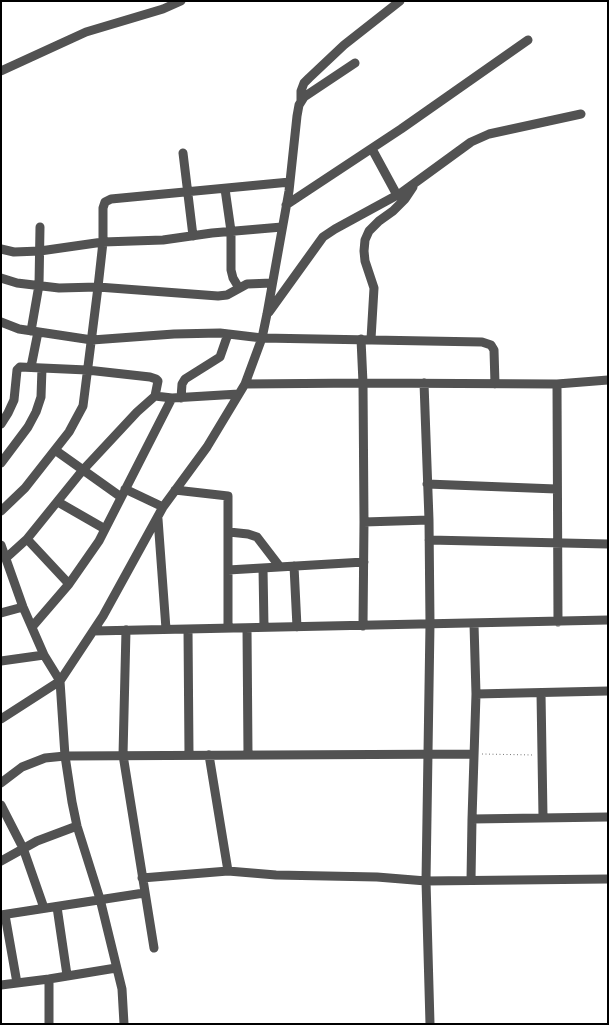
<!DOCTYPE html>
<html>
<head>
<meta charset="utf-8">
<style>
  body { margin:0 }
  #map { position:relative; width:609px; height:1025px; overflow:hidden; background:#fff; font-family:Figtree,sans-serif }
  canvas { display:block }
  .frame { position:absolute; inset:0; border:2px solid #000; pointer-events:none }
</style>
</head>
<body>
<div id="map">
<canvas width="609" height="1025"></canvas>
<div class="frame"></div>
</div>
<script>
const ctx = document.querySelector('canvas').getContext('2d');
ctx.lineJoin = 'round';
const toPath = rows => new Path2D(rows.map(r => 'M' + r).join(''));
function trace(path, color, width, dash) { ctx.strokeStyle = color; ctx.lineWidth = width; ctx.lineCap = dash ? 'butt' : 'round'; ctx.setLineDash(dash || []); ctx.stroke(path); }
trace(toPath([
  [482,754,533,755]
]), '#747474', 1, [1, 2.5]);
trace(toPath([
  [1,71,86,32,163,9,181,1],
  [301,101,301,91,304,83,309,78,344,45,400,1],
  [372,149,397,195],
  [183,153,193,236],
  [225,189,231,231,231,270,233,278,239,288],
  [286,205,401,129,528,40],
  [1,249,14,252,40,251,103,242,163,240,212,233,282,227],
  [1,278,17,283,59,288,98,287,218,296,227,295,247,284,272,283],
  [269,312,323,237,335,229,401,193,471,142,489,134,581,114],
  [1,322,19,329,92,340,174,334,220,333,262,338,482,342,491,345,494,350,495,384],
  [31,331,39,285,40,227],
  [361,339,363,383,364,522,363,626],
  [371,339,374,288,365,261,364,251,365,240,369,231,379,221,393,211,405,199,413,187],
  [31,367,38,332],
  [424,383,429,520,430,624,426,881,430,1024],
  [245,384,363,383,557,384,608,380],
  [557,384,558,622],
  [155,396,172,398,239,394],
  [181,398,182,384,185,379,220,357,228,334],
  [1,424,8,413,14,400,17,370,20,367,87,370,150,377,156,379,158,381,155,396,137,412,82,471,27,539,6,558],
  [55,450,121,497],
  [1,463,28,427,36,412,41,397,42,368],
  [427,484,556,489],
  [125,489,163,507],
  [175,490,228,496,228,628],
  [58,502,105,529],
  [1,511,25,488,69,432,83,406,98,287,103,242,103,208,105,202,111,199,290,182],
  [158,519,166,629],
  [364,522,429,520],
  [229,532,248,534,257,537,280,567],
  [27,539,69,584],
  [429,540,608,544],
  [1,545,23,607,44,655,60,681,65,756,72,802,77,826,100,899,122,989,124,1024],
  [294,566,297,627],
  [263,568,264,627],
  [228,570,364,562],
  [1,613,23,607],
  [32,627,69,584,99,541,172,398],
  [247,628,248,755],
  [188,629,189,755],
  [126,630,123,755,154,948],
  [93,631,608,620],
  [1,661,44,655],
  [541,693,543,817],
  [476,694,608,691],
  [1,719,60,681,103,616,163,507,207,447,245,384,262,338,267,314,289,191,297,116,299,105,304,97,355,63],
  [209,755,228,871],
  [1,783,22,767,45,758,65,756,474,754],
  [1,805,23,848,44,908],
  [472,819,608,817],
  [1,861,37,841,77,826],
  [142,878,228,871,276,875,377,877,426,881,608,879],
  [471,880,472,819,476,694,474,624],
  [57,907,67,975],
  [1,915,144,893],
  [5,915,17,983],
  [1,985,49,979,116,968],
  [49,1024,49,979]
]), '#525252', 9);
</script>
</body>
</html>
